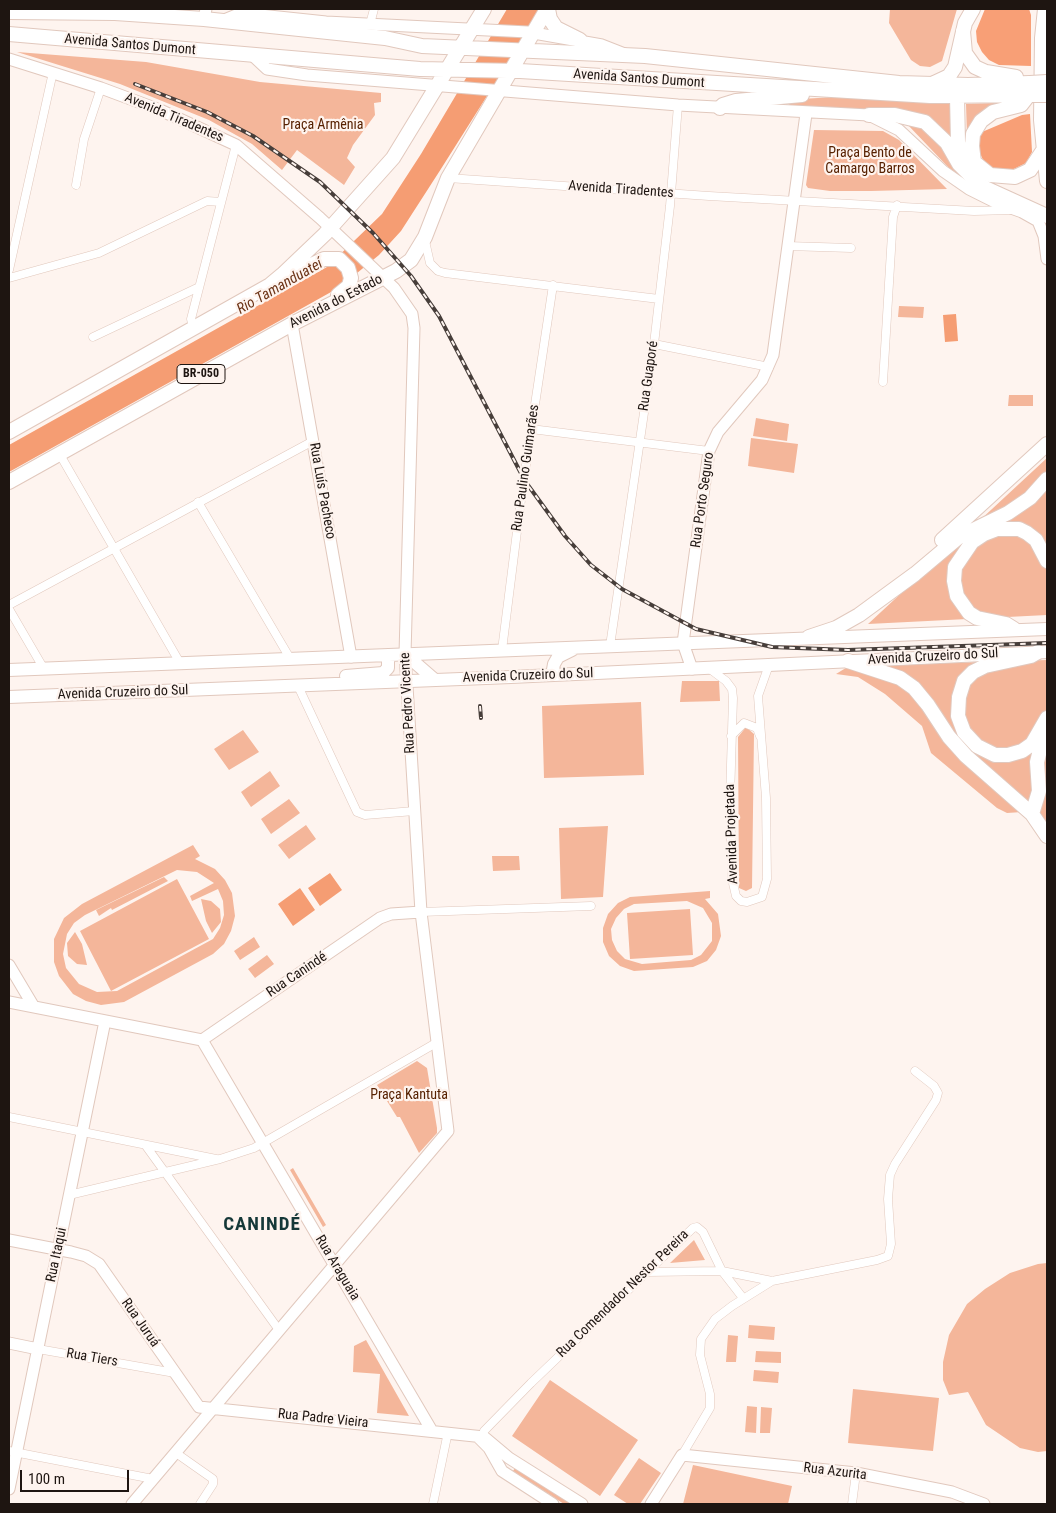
<!DOCTYPE html>
<html>
<head>
<meta charset="utf-8">
<style>
  body { margin:0 }
  #map { position:relative; width:1056px; height:1513px; overflow:hidden; background:#fef4ef; font-family:"Roboto Condensed",sans-serif }
  canvas { display:block }
  .frame { position:absolute; inset:0; border:10px solid #1e1511; pointer-events:none }
  .scale { position:absolute; left:20px; top:1470px; width:109px; height:22px; box-sizing:border-box; border:2px solid #1e1511; border-top:0; padding-left:6px; font-size:15px; line-height:18px; white-space:nowrap; color:#1e1511; -webkit-text-stroke:4px #fef4ef; paint-order:stroke }
</style>
</head>
<body>
<div id="map">
<canvas width="1056" height="1513"></canvas>
<div class="frame"></div>
<div class="scale">100 m</div>
</div>
<script>
const ctx = document.querySelector('canvas').getContext('2d');
ctx.lineJoin = 'round';
function paint(path, color) { ctx.fillStyle = color; ctx.fill(path, 'evenodd'); }
const toPath = rows => new Path2D(rows.map(r => 'M' + r).join(''));
function trace(path, color, width, dash) { ctx.strokeStyle = color; ctx.lineWidth = width; ctx.lineCap = dash ? 'butt' : 'round'; ctx.setLineDash(dash || []); ctx.stroke(path); }
function label(font, color, halo, rows, align = 'center') {
  ctx.font = font + ' "Roboto Condensed",sans-serif'; ctx.lineWidth = 4.5; ctx.setLineDash([]); ctx.textBaseline = 'middle'; ctx.strokeStyle = halo; ctx.fillStyle = color; for (const [text, x, y, turn = 0] of rows) {
    ctx.save(); ctx.translate(x, y); ctx.rotate((+turn || 0) * Math.PI / 180); ctx.textAlign = isNaN(turn) ? turn : align; if (halo) ctx.strokeText(text, 0, 0); ctx.fillText(text, 0, 0); ctx.restore();
  }
}
paint(toPath([
  [890,9,957,9,942,61,930,67,920,66,911,60,889,23],
  [17,52,146,62,260,82,381,93,381,102,374,103,375,115,353,145,347,158,355,167,344,185,297,150,282,170,252,144,209,120,120,84],
  [835,97,951,104,953,145,917,115,788,105,801,99],
  [996,103,983,110,974,120,967,137,966,104],
  [907,124,922,128,936,134,970,182,949,168],
  [814,130,883,131,899,140,947,189,871,191,830,191,808,188,806,185],
  [899,306,924,307,923,318,898,317],
  [1009,395,1033,395,1033,406,1008,406],
  [756,418,789,424,787,441,753,436],
  [751,438,798,444,794,473,748,466],
  [1047,458,1047,615,868,624],
  [1047,660,1047,825,1037,811,1007,813,997,808,931,753,922,726,885,694,858,677,836,674,849,666],
  [682,681,719,681,720,701,680,702],
  [641,702,644,775,544,778,542,706],
  [746,727,754,734,752,888,746,891,739,888,738,737],
  [243,730,259,752,229,770,214,749],
  [270,771,280,786,251,807,241,792],
  [289,799,300,813,271,834,261,819],
  [306,825,316,839,289,859,278,845],
  [608,826,603,897,561,899,559,828],
  [193,845,200,856,195,859,215,869,225,880,232,893,235,916,231,931,224,944,213,954,124,1002,101,1005,86,1001,73,994,59,976,54,962,54,939,64,918,82,904],
  [177,870,197,872,214,883,190,896,192,901,218,889,223,901,224,915,220,928,213,939,117,991,97,992,79,984,66,968,63,954,67,934,74,923,85,915],
  [492,856,519,856,520,870,493,871],
  [164,877,168,881,112,910,111,908,99,916,96,910],
  [177,879,209,939,111,991,80,931],
  [710,891,710,898,705,899,718,914,721,936,716,950,707,961,693,967,634,971,620,966,609,956,603,942,603,928,608,914,618,903,630,897],
  [687,901,703,908,712,923,712,941,701,955,691,960,642,964,625,959,617,951,612,940,611,929,616,918,624,909,634,904],
  [201,899,211,901,220,909,221,922,212,933,206,921],
  [690,909,693,955,630,959,627,913],
  [75,932,82,944,87,965,77,964,68,956,67,943],
  [254,937,260,947,240,960,234,951],
  [267,955,274,964,255,978,248,969],
  [417,1061,427,1068,437,1128,437,1133,419,1153,400,1117,397,1117,377,1085],
  [293,1168,326,1225,323,1227,290,1170],
  [694,1240,705,1260,670,1263],
  [1047,1263,1047,1451,1038,1452,1020,1448,986,1425,968,1392,949,1395,943,1380,943,1362,949,1335,967,1304,985,1289,1010,1273,1038,1264],
  [749,1325,775,1327,774,1340,748,1338],
  [728,1335,738,1336,736,1362,726,1362],
  [366,1340,409,1416,377,1413,380,1374,353,1372,354,1346],
  [756,1351,781,1352,781,1363,755,1362],
  [754,1370,779,1372,778,1383,753,1381],
  [550,1380,638,1440,600,1496,512,1436],
  [853,1389,939,1398,933,1451,848,1443],
  [747,1406,757,1407,756,1433,745,1432],
  [761,1407,772,1408,770,1433,760,1433],
  [639,1458,661,1473,640,1504,628,1504,614,1495],
  [693,1465,792,1486,788,1504,683,1504],
  [515,1468,571,1504,564,1504,513,1471]
]), '#f4b69a');
paint(toPath([
  [985,9,1029,9,1031,15,1031,66,999,65,989,60,982,52,977,42,976,31],
  [1030,114,1032,152,1026,163,1010,171,1000,171,991,167,983,160,979,151,978,141,982,132,1022,115]
]), '#f89f76');
paint(toPath([
  [507,9,542,9,439,172,401,231,379,255,340,287,9,472,9,445,327,267,382,214,421,154],
  [956,314,958,341,945,342,943,315],
  [330,873,342,890,320,906,308,888],
  [300,888,315,910,293,926,278,904]
]), '#f59d73');
const street = toPath([
  [370,24,374,9],
  [448,178,709,196,974,211,1012,210],
  [76,185,84,139,101,88],
  [425,241,430,263,438,271,445,273,659,299],
  [787,246,851,248],
  [9,270,53,72],
  [9,278,99,253,207,201,221,202],
  [193,328,191,319,236,145],
  [93,337,199,287],
  [654,344,769,367],
  [883,382,893,217,897,205],
  [531,429,709,451],
  [59,453,180,663],
  [198,502,291,660],
  [9,605,313,441],
  [9,609,44,669],
  [610,646,654,344,670,206,678,105],
  [502,650,523,484,553,285],
  [710,669,726,681,732,689,733,698,730,798,732,879,736,896,741,901,747,902,762,897,767,879,766,798,758,696,769,665],
  [298,686,357,812,365,815,414,811],
  [731,736,744,723,757,728,760,736],
  [421,912,591,906],
  [9,1117,216,1159],
  [146,1146,279,1330],
  [69,1195,220,1159,254,1148,436,1043],
  [647,1272,722,1271,743,1298],
  [38,1349,175,1373],
  [483,1441,484,1431,531,1383,693,1228,697,1227,703,1232,722,1271,772,1281,877,1260,888,1256,891,1244,888,1199,890,1175,895,1164,936,1100,938,1093,934,1086,915,1071],
  [9,1451,153,1479],
  [176,1453,213,1479,213,1484,200,1504],
  [682,1455,710,1408,710,1394,700,1355,701,1339,715,1319,732,1306,772,1281],
  [433,1504,448,1432],
  [852,1504,856,1473]
]);
const secondary = toPath([
  [204,19,206,9],
  [224,20,241,13,326,22,528,32,602,45,625,54],
  [251,54,267,69,307,75,678,105,869,115,899,130,943,171,969,189,997,203,1022,212,1038,221,1044,236,1047,259],
  [9,59,101,88,160,110,236,145,320,218,394,288,412,314,414,328,405,654,421,912,448,1131,132,1504],
  [292,324,351,657],
  [692,669,683,643,709,451,718,432,762,380,773,355,806,114],
  [9,965,34,1007],
  [9,1002,202,1040,380,918,391,914,421,912],
  [202,1040,432,1431],
  [9,1240,71,1252,86,1256,99,1264,199,1407,484,1437,509,1458,582,1504],
  [9,1343,38,1349],
  [479,1438,489,1448,502,1471,553,1504],
  [9,1489,105,1021],
  [651,1504,682,1455,856,1473,952,1492,984,1504]
]);
const primary = toPath([
  [405,654,435,680],
  [9,670,1047,629],
  [552,675,554,664,558,657,572,650],
  [346,676,383,673,388,668,388,655],
  [9,697,511,677,1047,652]
]);
const highway = toPath([
  [548,9,550,19,556,28,580,40],
  [1045,9,1042,38,1041,120,1047,181],
  [9,12,115,13,204,19,385,38,422,46,645,56,899,83,968,85,1030,83],
  [963,31,965,53,975,67,986,72,1016,77],
  [9,34,420,69,520,71,930,96,1032,95],
  [934,83,949,76,955,67,965,23,973,9],
  [1028,96,1021,105,993,112,981,121,973,134,972,146,974,162,990,175,1015,177,1030,170,1044,149],
  [957,97,958,142,962,162],
  [720,108,723,105,736,101,802,95],
  [869,115,895,115,925,122,947,143,959,164,981,186,1047,216],
  [285,275,290,275,324,259,339,259,348,268,351,278,349,286,338,295],
  [9,432,270,285,282,275,325,234,393,158,484,9],
  [9,482,292,324,396,271,411,260,425,237,448,178,547,9],
  [942,540,1047,444],
  [1014,629,1006,624,977,618,969,613,957,596,954,581,955,567,972,542,984,534,997,529,1019,529,1027,533,1036,540,1047,561],
  [809,637,836,628,859,615,915,574,959,537,1008,513,1030,498,1047,479],
  [1038,652,1031,656,985,666,973,672,964,681,959,697,958,716,964,732,977,746,995,755,1008,755,1022,751,1032,744,1047,718],
  [848,661,900,678,914,688,928,705,949,737,966,756,1032,814,1047,836],
  [1032,814,1039,791,1037,762,1044,734]
]);
trace(street, '#e1c8bd', 9);
trace(secondary, '#e1c8bd', 13);
trace(primary, '#e1c8bd', 14);
trace(highway, '#e1c8bd', 16);
trace(street, '#fff', 8);
trace(secondary, '#fff', 11);
trace(primary, '#fff', 12);
trace(highway, '#fff', 14);
const rail = toPath([
  [135,84,207,112,253,136,320,182,373,233,411,276,439,316,525,481,565,536,591,565,622,589,696,629,772,647,848,650,1047,643],
  [480,706,481,718]
]);
trace(rail, '#473e3a', 4);
trace(rail, '#fef4ef', 2, [5.5]);
const highwayBridge = toPath([
  [1030,83,1047,82],
  [1032,95,1047,95]
]);
trace(highwayBridge, '#e1c8bd', 16, []);
trace(highwayBridge, '#fff', 14);
for (const [x, y, w] of [
  [201,374,48]
]) { const box = new Path2D(); box.roundRect(x - w / 2, y - 9.5, w, 19, 4); ctx.fillStyle = '#fef4ef'; ctx.fill(box); trace(box, '#1e1511', 1); }
label('bold 12px', '#1e1511', null, [
  ["BR-050",201,374]
]);
label('14px', '#1e1511', '#fef4ef', [
  ["Avenida Santos Dumont",130,45,5],
  ["Avenida Santos Dumont",639,79,4],
  ["Avenida Tiradentes",174,118,23],
  ["Avenida Tiradentes",621,190,4],
  ["Avenida do Estado",336,302,-27],
  ["Rua Guaporé",649,376,-82],
  ["Rua Paulino Guimarães",526,468,-82],
  ["Rua Luís Pacheco",322,491,80],
  ["Rua Porto Seguro",703,500,-82],
  ["Avenida Cruzeiro do Sul",933,657,-3],
  ["Avenida Cruzeiro do Sul",528,676,-2],
  ["Avenida Cruzeiro do Sul",123,693,-2],
  ["Rua Pedro Vicente",408,703,-93],
  ["Avenida Projetada",732,834,-92],
  ["Rua Canindé",297,975,-34],
  ["Rua Itaqui",57,1255,-78],
  ["Rua Araguaia",337,1268,59],
  ["Rua Comendador Nestor Pereira",623,1294,-44],
  ["Rua Juruá",140,1323,55],
  ["Rua Tiers",92,1358,10],
  ["Rua Padre Vieira",323,1419,6],
  ["Rua Azurita",835,1472,7]
]);
label('14px', '#572101', '#fef4ef', [
  ["Praça Armênia",323,125],
  ["Praça Bento de",870,153],
  ["Camargo Barros",870,169],
  ["Praça Kantuta",409,1095]
]);
label('italic 15px', '#6c3417', '#fef4ef', [
  ["Rio Tamanduateí",280,287,-30]
]);
ctx.letterSpacing = '1px';
label('bold 19px', '#153838', '#fef4ef', [
  ["CANINDÉ",262,1225]
]);
ctx.letterSpacing = '0px';
</script>
</body>
</html>
